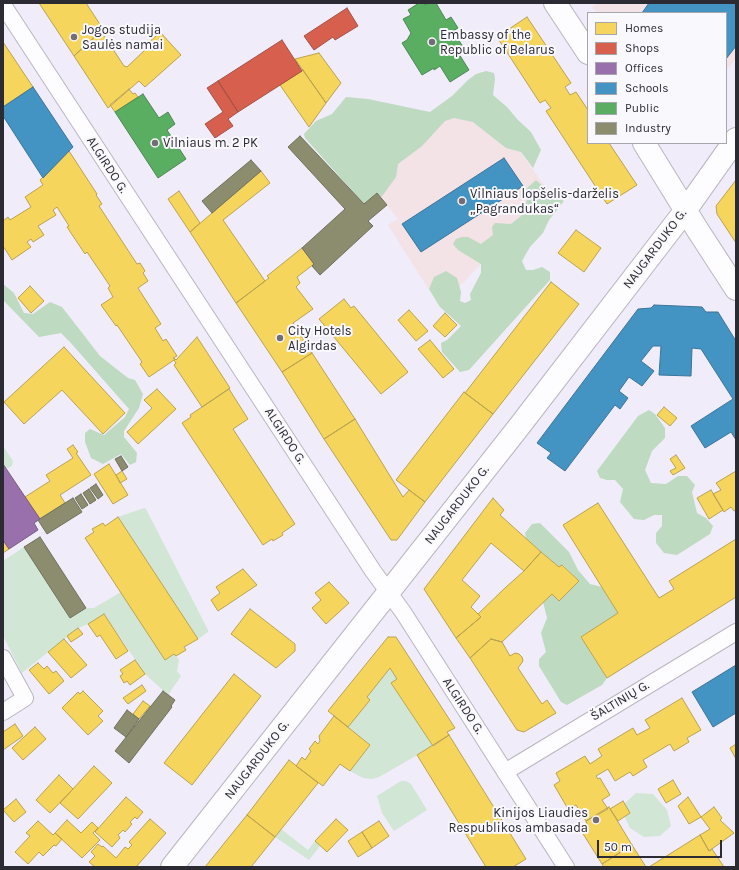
<!DOCTYPE html>
<html>
<head>
<meta charset="utf-8">
<style>
  body { margin:0 }
  #map { position:relative; width:739px; height:870px; overflow:hidden; background:#f0ecf9; font-family:Karla,sans-serif }
  canvas { display:block }
  .frame { position:absolute; inset:0; border:4px solid #2c2a33; pointer-events:none }
  .legend { position:absolute; left:587px; top:12px; width:140px; height:132px; box-sizing:border-box; background:#f9f8fc; border:1px solid #a7a6ac; margin:0; padding:5px 7px; list-style:none; font-size:12px; color:#2c2a33 }
  .legend li { display:flex; align-items:center; gap:8px; height:20px }
  .legend b { width:20px; border:1px solid #a7a6ac }
  .scale { position:absolute; left:597px; top:840px; width:125px; height:18px; box-sizing:border-box; border:2px solid #2c2a33; border-top:0; padding-left:5px; font-size:12px; line-height:14px; white-space:nowrap; color:#2c2a33; -webkit-text-stroke:3px #f9f8fc; paint-order:stroke }
</style>
</head>
<body>
<div id="map">
<canvas width="739" height="870"></canvas>
<div class="frame"></div>
<ul class="legend">
<li><b style="height:11px;background:#f6d55c"></b>Homes</li>
<li><b style="height:11px;background:#d6604d"></b>Shops</li>
<li><b style="height:11px;background:#9970ab"></b>Offices</li>
<li><b style="height:11px;background:#4393c3"></b>Schools</li>
<li><b style="height:11px;background:#5aae61"></b>Public</li>
<li><b style="height:11px;background:#8c8c6e"></b>Industry</li>
</ul>
<div class="scale">50 m</div>
</div>
<script>
const ctx = document.querySelector('canvas').getContext('2d');
ctx.lineJoin = 'round';
function paint(path, color) { ctx.fillStyle = color; ctx.fill(path, 'evenodd'); }
const toPath = rows => new Path2D(rows.map(r => 'M' + r).join(''));
function trace(path, color, width, dash) { ctx.strokeStyle = color; ctx.lineWidth = width; ctx.lineCap = dash ? 'butt' : 'round'; ctx.setLineDash(dash || []); ctx.stroke(path); }
function label(font, color, halo, rows, align = 'center') {
  ctx.font = font + ' Karla,sans-serif'; ctx.lineWidth = 4; ctx.setLineDash([]); ctx.textBaseline = 'middle'; ctx.strokeStyle = halo; ctx.fillStyle = color; for (const [text, x, y, turn = 0] of rows) {
    ctx.save(); ctx.translate(x, y); ctx.rotate((+turn || 0) * Math.PI / 180); ctx.textAlign = isNaN(turn) ? turn : align; if (halo) ctx.strokeText(text, 0, 0); ctx.fillText(text, 0, 0); ctx.restore();
  }
}
paint(toPath([
  [596,3,736,3,736,58,726,71,726,13,599,13,592,8],
  [478,93,549,192,440,307,388,225,398,219,394,214,378,193,364,204,342,180]
]), '#f3e2e6');
paint(toPath([
  [3,446,13,461,12,466,6,469,3,464],
  [144,508,146,509,208,630,208,632,198,639,118,517],
  [24,547,70,618,86,608,94,608,121,592,165,660,174,654,179,660,177,671,181,676,168,695,145,674,104,614,88,624,78,628,22,673,3,636,3,561],
  [390,668,397,679,391,684,433,746,379,777,372,779,363,778,350,771,370,745,348,727,369,700,367,697],
  [401,781,406,781,411,784,427,810,394,831,382,813,377,796],
  [636,793,653,794,667,810,671,826,660,836,644,837,630,828,623,813,623,805],
  [281,829,308,850,315,841,320,846,309,860,275,837]
]), '#d1e6d4');
paint(toPath([
  [486,71,494,73,495,79,493,95,507,107,518,120,531,132,541,150,533,168,521,152,506,148,473,122,454,118,445,121,422,146,398,164,396,177,383,195,381,197,377,193,364,204,305,138,304,134,316,121,332,114,346,97,368,99,430,112,452,96,468,80,476,74],
  [536,180,549,192,564,201,549,220,543,233,530,247,522,261,526,270,533,270,542,267,550,272,550,280,469,370,460,372,442,352,441,343,447,340,461,326,440,307,429,289,434,277,446,271,457,278,461,292,460,301,465,303,471,300,470,294,481,273,481,264,458,250,453,244,456,239,462,237,468,237,481,244,493,235,492,227,495,223,511,224,521,216,527,200,526,189],
  [3,284,14,293,24,313,33,314,50,302,62,307,100,356,128,378,135,380,143,394,139,408,124,431,124,437,137,453,136,462,130,465,121,454,103,464,91,458,85,442,85,433,90,429,104,435,125,417,129,409,70,342,61,333,39,337,3,300],
  [649,410,655,414,665,428,665,438,652,451,645,470,651,483,666,484,678,476,687,476,695,485,692,492,697,513,706,518,713,526,710,534,677,555,664,553,656,543,656,533,662,526,662,515,654,515,644,520,634,519,620,502,623,489,615,480,607,480,600,478,597,471,638,416],
  [540,523,569,552,578,570,590,584,602,587,618,613,581,637,607,678,602,685,567,705,561,702,539,666,539,659,546,652,541,633,547,618,543,602,552,594,559,601,579,581,563,565,559,567,526,539,525,533,532,524]
]), '#bedac0');
const homes = toPath([
  [39,3,86,3,103,29,74,56,39,3],
  [527,17,571,83,565,87,570,95,576,92,588,110,588,143,609,143,637,185,607,204,546,111,551,108,545,100,540,103,497,37,527,17],
  [101,31,124,66,127,67,146,49,144,47,160,32,181,55,145,87,139,81,108,108,74,56,101,31],
  [3,42,33,87,3,107,3,42],
  [319,53,341,83,326,103,295,59,319,53],
  [303,70,326,103,309,127,280,85,303,70],
  [129,89,133,94,135,93,138,97,115,112,110,105,129,89],
  [69,151,97,194,96,195,102,204,99,206,137,264,140,263,145,271,143,273,148,281,138,288,161,324,155,328,163,341,166,339,177,356,173,358,175,359,174,360,149,377,140,364,142,362,117,325,116,326,101,305,113,297,108,288,110,286,87,252,85,254,67,227,69,226,57,207,53,210,56,215,38,226,44,235,33,242,31,239,27,242,31,247,12,260,3,246,3,221,8,217,10,220,31,207,25,197,43,185,40,180,69,151],
  [261,171,270,183,223,220,265,281,236,303,190,232,261,171],
  [736,180,736,243,717,214,716,206,736,180],
  [179,191,200,223,190,232,168,199,179,191],
  [576,230,601,248,584,272,558,253,576,230],
  [302,248,314,264,297,277,300,283,296,287,313,309,293,323,312,353,282,372,236,303,265,281,269,278,267,276,302,248],
  [551,282,579,304,493,414,465,393,551,282],
  [30,286,44,301,31,313,18,298,30,286],
  [344,299,351,308,354,306,408,372,381,394,319,319,344,299],
  [409,310,428,331,416,341,398,320,409,310],
  [445,313,457,325,445,337,433,326,445,313],
  [197,337,230,388,202,407,174,365,176,363,174,360,175,359,176,360,197,337],
  [430,340,454,369,443,378,418,349,430,340],
  [64,347,125,413,103,434,62,390,24,424,4,402,64,347],
  [312,353,355,419,324,439,282,372,312,353],
  [157,389,176,409,138,444,127,432,152,408,144,400,157,389],
  [229,389,248,419,233,429,295,524,282,533,283,535,273,541,272,539,263,545,182,423,191,417,190,415,229,389],
  [464,392,493,414,425,502,396,480,464,392],
  [664,407,677,418,670,426,657,415,664,407],
  [355,419,403,497,409,490,425,502,397,540,391,540,324,439,355,419],
  [73,445,78,452,76,453,91,475,60,495,65,503,40,519,25,497,50,481,46,475,73,458,67,449,73,445],
  [676,455,685,468,673,475,670,471,676,468,670,459,676,455],
  [109,464,128,495,113,504,94,474,109,464],
  [122,471,127,479,120,483,116,475,122,471],
  [736,471,736,510,734,511,731,507,724,512,713,494,721,490,716,483,736,471],
  [711,490,723,510,709,519,697,498,711,490],
  [493,498,504,510,500,515,541,552,524,571,491,543,462,580,480,596,471,607,481,617,456,638,424,589,493,498],
  [598,503,659,598,674,589,669,581,736,539,736,597,607,678,581,637,618,613,563,525,598,503],
  [118,517,198,639,184,647,186,650,176,656,174,654,165,660,85,538,94,532,92,529,103,523,105,526,118,517],
  [3,540,9,549,3,553,3,540],
  [541,552,559,567,562,565,579,581,559,601,552,594,502,642,491,639,470,658,456,638,481,617,478,614,505,588,524,571,541,552],
  [243,569,257,585,218,611,211,600,220,593,216,587,243,569],
  [329,582,349,603,326,624,312,608,321,600,315,593,329,582],
  [250,609,295,644,295,651,276,668,231,634,250,609],
  [104,614,128,651,116,659,100,635,97,637,88,624,104,614],
  [78,628,83,634,71,642,67,636,78,628],
  [388,637,396,637,455,728,447,732,449,735,433,746,391,683,397,679,390,668,367,697,370,700,348,727,328,711,388,637],
  [64,639,87,665,71,678,48,652,64,639],
  [491,639,502,642,510,656,515,653,519,654,522,657,523,661,518,668,542,704,547,700,556,713,524,732,517,730,470,658,491,639],
  [135,660,145,674,130,685,127,681,124,683,120,676,123,674,120,670,135,660],
  [38,663,44,669,47,666,53,673,56,671,64,681,49,694,29,670,38,663],
  [234,674,261,696,192,785,164,763,234,674],
  [142,685,146,691,128,704,123,698,142,685],
  [83,691,103,711,98,716,103,721,88,735,62,708,78,692,80,694,83,691],
  [682,698,701,730,687,738,689,742,674,751,670,744,643,760,647,767,633,776,630,772,615,781,608,769,596,776,598,779,600,778,610,795,602,800,608,809,586,821,576,805,568,809,554,785,560,781,556,773,585,756,590,764,602,756,598,749,633,728,637,735,650,728,645,720,682,698],
  [143,701,150,706,139,719,133,714,143,701],
  [334,716,370,745,350,771,340,764,323,786,296,766,302,757,305,760,311,751,309,749,315,741,318,744,320,741,319,736,334,716],
  [15,724,23,736,3,750,3,732,15,724],
  [35,727,46,739,23,760,12,748,35,727],
  [449,735,526,859,513,867,486,867,417,755,449,735],
  [736,744,736,759,730,748,736,744],
  [289,760,318,783,275,837,247,815,289,760],
  [94,766,112,783,78,819,60,803,94,766],
  [59,775,73,789,50,813,36,800,59,775],
  [673,780,681,794,666,803,658,789,673,780],
  [126,797,143,812,137,819,135,817,130,822,132,824,125,832,123,830,118,835,120,838,112,847,95,832,126,797],
  [688,797,701,817,689,824,678,806,688,797],
  [16,799,26,812,14,822,3,810,16,799],
  [623,801,630,813,618,821,610,809,623,801],
  [609,807,632,845,602,864,580,829,587,824,586,821,609,807],
  [714,807,722,818,720,820,734,833,709,851,700,835,710,829,701,817,714,807],
  [247,815,275,837,251,867,205,867,247,815],
  [150,819,166,833,136,867,95,867,89,862,95,856,91,852,98,844,102,847,103,846,116,858,125,847,128,849,132,845,129,842,150,819],
  [336,819,348,830,327,852,315,841,336,819],
  [67,820,81,833,92,822,98,828,93,833,100,840,82,858,55,833,67,820],
  [38,821,53,835,55,833,62,839,56,846,54,845,43,856,39,852,28,864,15,852,30,836,26,833,38,821],
  [379,821,389,836,372,848,362,832,379,821],
  [362,832,372,848,358,857,348,841,362,832],
  [700,835,709,851,712,849,724,867,649,867,700,835],
  [632,845,646,867,604,867,602,864,632,845]
]);
paint(homes, '#f6d55c');
trace(homes, '#b9a250', 1);
const shops = toPath([
  [347,8,358,26,335,40,333,37,314,50,304,36,347,8],
  [282,40,302,71,238,112,218,81,282,40],
  [218,81,238,112,228,119,233,126,215,138,205,124,223,112,207,88,218,81]
]);
paint(shops, '#d6604d');
trace(shops, '#a35045', 1);
const offices = toPath([
  [3,464,40,519,34,523,38,530,9,549,3,540,3,464]
]);
paint(offices, '#9970ab');
trace(offices, '#785b87', 1);
const schools = toPath([
  [649,3,736,3,736,46,726,59,726,13,642,13,649,3],
  [33,87,73,147,43,178,3,116,3,107,33,87],
  [504,158,523,186,421,252,402,224,504,158],
  [654,305,702,307,706,312,718,312,736,341,736,440,731,432,705,448,691,426,733,399,701,349,692,348,691,376,659,375,661,346,653,346,641,361,654,371,642,386,629,377,619,391,628,398,620,409,615,405,565,471,547,458,551,453,537,443,638,309,651,308,654,305],
  [736,665,736,713,713,727,692,692,736,665]
]);
paint(schools, '#4393c3');
trace(schools, '#3c7498', 1);
const public = toPath([
  [419,3,424,3,425,5,429,3,436,3,446,20,451,17,458,28,453,31,465,50,459,54,469,70,450,82,440,66,434,70,434,68,422,75,402,43,407,40,411,33,403,19,411,15,408,10,419,3],
  [143,94,159,118,168,112,175,124,167,130,186,159,158,178,115,112,143,94]
]);
paint(public, '#5aae61');
trace(public, '#4c8653', 1);
const industry = toPath([
  [300,136,364,204,377,193,387,205,368,221,373,226,320,275,312,266,314,264,302,248,345,209,288,147,300,136],
  [251,160,261,171,212,213,202,201,251,160],
  [121,456,128,467,122,471,115,459,121,456],
  [96,484,103,495,98,499,90,488,96,484],
  [89,489,96,500,90,504,83,493,89,489],
  [81,494,88,505,82,509,75,498,81,494],
  [73,498,82,512,47,534,38,520,73,498],
  [40,537,86,608,70,618,24,547,40,537],
  [163,691,175,700,171,706,172,707,129,763,115,751,163,691],
  [127,710,139,719,126,737,114,728,127,710]
]);
paint(industry, '#8c8c6e');
trace(industry, '#6f6f5c', 1);
const minor = toPath([
  [3,5,373,571,403,612,566,867],
  [3,658,25,698,3,712],
  [505,772,736,632]
]);
const secondary = toPath([
  [555,3,588,53],
  [644,143,697,229,736,289],
  [172,867,518,428,685,211,736,139]
]);
trace(minor, '#b9b6c0', 18);
trace(secondary, '#b9b6c0', 24);
trace(minor, '#fdfcfe', 16);
trace(secondary, '#fdfcfe', 22);
for (const [x, y, r, color] of [
  [74,37,4,"#716e78"],
  [432,42,4,"#716e78"],
  [155,143,4,"#716e78"],
  [462,201,4,"#716e78"],
  [280,338,4,"#716e78"],
  [596,820,4,"#716e78"]
]) { const dot = new Path2D(); dot.arc(x, y, r, 0, 2 * Math.PI); ctx.fillStyle = color; ctx.fill(dot); trace(dot, '#f9f8fc', 1.5); }
label('13px', '#2c2a33', '#f9f8fc', [
  ["Jogos studija",82,30],
  ["Saulės namai",82,45],
  ["Embassy of the",440,35],
  ["Republic of Belarus",440,50],
  ["Vilniaus m. 2 PK",163,143],
  ["Vilniaus lopšelis-darželis",470,194],
  ["„Pagrandukas“",470,209],
  ["City Hotels",288,331],
  ["Algirdas",288,346],
  ["Kinijos Liaudies",588,813,"right"],
  ["Respublikos ambasada",588,828,"right"]
], 'left');
label('13px', '#2c2a33', '#f9f8fc', [
  ["ALGIRDO G.",107,165,57],
  ["NAUGARDUKO G.",655,249,-53],
  ["ALGIRDO G.",285,436,57],
  ["NAUGARDUKO G.",457,505,-52],
  ["ŠALTINIŲ G.",620,701,-31],
  ["ALGIRDO G.",463,706,57],
  ["NAUGARDUKO G.",257,760,-52]
]);
</script>
</body>
</html>
